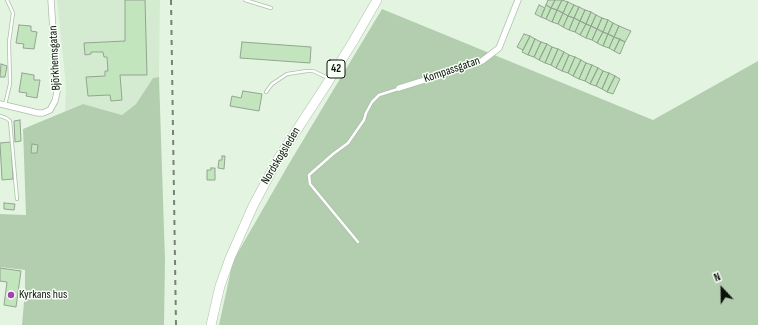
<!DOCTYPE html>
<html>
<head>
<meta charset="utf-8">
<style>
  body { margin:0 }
  #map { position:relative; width:758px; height:325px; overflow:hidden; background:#e3f5e1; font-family:"Sofia Sans Condensed",sans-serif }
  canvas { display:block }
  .north { position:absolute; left:702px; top:269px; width:40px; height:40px; -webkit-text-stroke:3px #f7fff7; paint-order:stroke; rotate:338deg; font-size:11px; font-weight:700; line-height:16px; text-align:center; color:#0c120b }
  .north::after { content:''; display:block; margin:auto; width:14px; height:18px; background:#0c120b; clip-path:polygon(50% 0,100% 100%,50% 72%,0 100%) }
</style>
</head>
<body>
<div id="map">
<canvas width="758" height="325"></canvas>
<div class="north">N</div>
</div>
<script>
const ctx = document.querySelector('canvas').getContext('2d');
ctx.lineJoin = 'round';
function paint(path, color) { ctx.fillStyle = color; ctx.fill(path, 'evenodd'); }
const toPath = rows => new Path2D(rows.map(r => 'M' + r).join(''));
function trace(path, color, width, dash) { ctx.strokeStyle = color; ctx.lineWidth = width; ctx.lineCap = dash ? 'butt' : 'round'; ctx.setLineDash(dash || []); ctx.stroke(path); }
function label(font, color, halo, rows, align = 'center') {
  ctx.font = font + ' "Sofia Sans Condensed",sans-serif'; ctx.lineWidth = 3; ctx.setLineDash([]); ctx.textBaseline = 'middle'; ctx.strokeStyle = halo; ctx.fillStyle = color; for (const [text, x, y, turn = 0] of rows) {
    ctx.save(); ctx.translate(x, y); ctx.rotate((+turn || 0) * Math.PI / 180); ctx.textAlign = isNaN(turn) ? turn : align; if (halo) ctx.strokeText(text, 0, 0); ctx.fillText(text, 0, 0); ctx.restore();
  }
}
paint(toPath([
  [57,0,160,0,159,77,153,78,136,104,122,115,83,104,65,111,66,86]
]), '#d4ebd1');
paint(toPath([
  [382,9,653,120,758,61,758,325,219,325,233,261,290,162],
  [159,77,165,260,164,325,22,325,25,291,25,270,0,267,0,214,26,215,23,129,83,104,122,115,136,104,153,78]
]), '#b3cdaf');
const building = toPath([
  [125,0,145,0,147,75,120,75,122,100,111,101,110,95,88,96,86,77,105,76,105,71,108,71,107,57,104,57,103,52,91,52,91,54,85,55,84,43,125,41,125,0],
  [548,0,555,0,551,8,546,5,548,0],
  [555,0,562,0,557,10,551,8,555,0],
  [562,0,568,2,563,13,557,10,562,0],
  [568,2,574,5,568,16,563,13,568,2],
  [539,5,545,8,541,17,535,14,539,5],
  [546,5,551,8,546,19,541,17,546,5],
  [574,5,579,7,574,18,568,16,574,5],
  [579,7,585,10,580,21,574,18,579,7],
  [551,8,557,10,552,22,546,19,551,8],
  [557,10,563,13,558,24,552,22,557,10],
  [585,10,591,12,586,24,580,21,585,10],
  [591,12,596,15,591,26,586,24,591,12],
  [563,13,568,16,563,27,558,24,563,13],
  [596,15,602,18,597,29,591,26,596,15],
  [568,16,574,18,569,30,563,27,568,16],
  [574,18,580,21,575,32,569,30,574,18],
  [602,18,608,20,603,32,597,29,602,18],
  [608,20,613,23,608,34,603,32,608,20],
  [580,21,586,24,580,35,575,32,580,21],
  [613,23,619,26,614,37,608,34,613,23],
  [586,24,591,26,586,38,580,35,586,24],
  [19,25,31,26,31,31,37,32,34,49,23,48,24,44,16,43,19,25],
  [591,26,597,29,592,40,586,38,591,26],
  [619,26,631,31,625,42,614,37,619,26],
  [597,29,603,32,597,43,592,40,597,29],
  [603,32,608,34,603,46,597,43,603,32],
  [524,34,530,36,523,50,517,47,524,34],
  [608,34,614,37,609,48,603,46,608,34],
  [530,36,535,39,528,55,522,52,530,36],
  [614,37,620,39,614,51,609,48,614,37],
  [535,39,541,42,534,57,528,55,535,39],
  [620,39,625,42,620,54,614,51,620,39],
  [242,42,311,47,310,63,240,58,242,42],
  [541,42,547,44,539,60,534,57,541,42],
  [547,44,552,47,545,63,539,60,547,44],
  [552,47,558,49,551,65,545,63,552,47],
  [558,49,564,52,556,68,551,65,558,49],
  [564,52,569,55,562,71,556,68,564,52],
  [569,55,575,57,568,73,562,71,569,55],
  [575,57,581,60,573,76,568,73,575,57],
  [581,60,586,63,579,79,573,76,581,60],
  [586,63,592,65,585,81,579,79,586,63],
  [1,64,7,66,5,77,0,77,1,64],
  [592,65,598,68,590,84,585,81,592,65],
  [598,68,603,71,596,86,590,84,598,68],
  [603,71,609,73,602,89,596,86,603,71],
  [22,73,34,75,34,80,40,80,37,98,26,96,27,93,19,92,22,73],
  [609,73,615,76,607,92,602,89,609,73],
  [615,76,620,79,613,94,607,92,615,76],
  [243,91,262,94,259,111,230,106,232,96,241,98,243,91],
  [20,120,21,141,15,142,14,121,20,120],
  [11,142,13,179,2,180,0,143,11,142],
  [32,144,38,145,37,153,31,153,32,144],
  [222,156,225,156,224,169,218,168,219,160,222,160,222,156],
  [211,168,215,168,215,180,207,180,207,170,211,170,211,168],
  [4,203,15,204,14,210,4,209,4,203],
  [0,268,21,271,16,307,4,305,7,282,0,281,0,268]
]);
paint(building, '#c2e5be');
trace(building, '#93a491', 1);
const lane = toPath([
  [245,0,271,8],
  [266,92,272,84,287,74,307,71,313,71,328,78],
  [5,105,10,84,9,42,13,13,7,0],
  [0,116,6,118,10,121,17,199],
  [358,242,310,184,309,175,333,154,348,143,364,120,366,113,372,102,379,95,398,89]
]);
const street = toPath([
  [399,88,463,68,482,61,499,48,518,0],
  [0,104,38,113,43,113,50,110,55,101,57,92,51,0]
]);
const primary = toPath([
  [211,325,220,286,230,258,253,206,278,159,330,79,354,40,377,0]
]);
trace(lane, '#adbfab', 4);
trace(street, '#adbfab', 7);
trace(primary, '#adbfab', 10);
trace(lane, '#fff', 2.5);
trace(street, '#fff', 5.5);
trace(primary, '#fff', 9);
trace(toPath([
  [171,0,176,325]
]), '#768275', 2, [5, 5]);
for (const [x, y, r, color] of [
  [11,295,4,"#a044ae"]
]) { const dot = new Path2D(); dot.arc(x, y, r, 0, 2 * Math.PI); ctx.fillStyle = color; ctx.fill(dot); trace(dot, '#f7fff7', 1.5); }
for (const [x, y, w] of [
  [336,69,18]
]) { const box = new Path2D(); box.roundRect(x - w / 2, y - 9, w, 18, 3); ctx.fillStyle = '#f7fff7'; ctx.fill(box); trace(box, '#0c120b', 1); }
label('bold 11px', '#0c120b', null, [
  ["42",336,69]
]);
label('12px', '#0c120b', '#f7fff7', [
  ["Björkhemsgatan",55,58,-93],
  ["Kompassgatan",452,70,-19],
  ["Nordskogsleden",281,156,-59]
]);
label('12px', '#0c120b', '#f7fff7', [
  ["Kyrkans hus",19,295]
], 'left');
</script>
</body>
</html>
